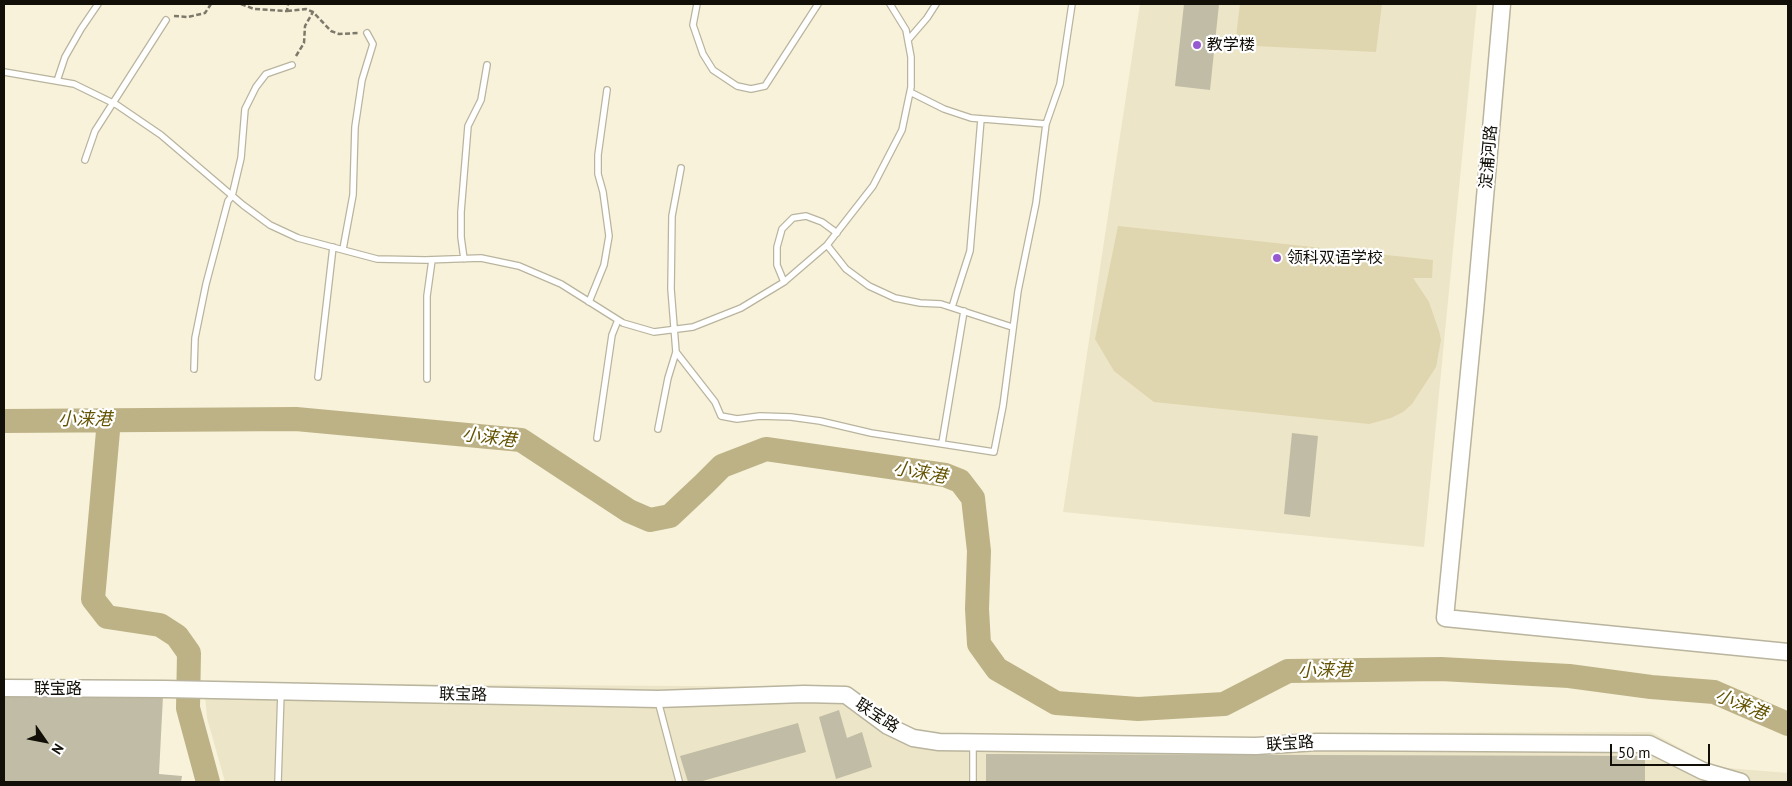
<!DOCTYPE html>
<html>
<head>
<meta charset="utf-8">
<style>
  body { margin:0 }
  #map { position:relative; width:1792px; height:786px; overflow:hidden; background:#f8f2db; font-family:"PT Sans",sans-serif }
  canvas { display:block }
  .frame { position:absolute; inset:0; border:5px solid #110f07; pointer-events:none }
  .north { position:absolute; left:20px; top:716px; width:50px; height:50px; -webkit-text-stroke:4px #fff; paint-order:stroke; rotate:123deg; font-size:14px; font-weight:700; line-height:20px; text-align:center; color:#110f07 }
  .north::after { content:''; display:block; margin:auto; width:18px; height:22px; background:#110f07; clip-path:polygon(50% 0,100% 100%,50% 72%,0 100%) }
  .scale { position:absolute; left:1610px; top:744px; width:100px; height:22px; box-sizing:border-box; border:2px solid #110f07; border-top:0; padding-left:6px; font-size:15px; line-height:18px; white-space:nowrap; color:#110f07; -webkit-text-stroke:4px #fff; paint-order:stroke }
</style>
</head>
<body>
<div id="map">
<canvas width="1792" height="786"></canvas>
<div class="frame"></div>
<div class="north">N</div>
<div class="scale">50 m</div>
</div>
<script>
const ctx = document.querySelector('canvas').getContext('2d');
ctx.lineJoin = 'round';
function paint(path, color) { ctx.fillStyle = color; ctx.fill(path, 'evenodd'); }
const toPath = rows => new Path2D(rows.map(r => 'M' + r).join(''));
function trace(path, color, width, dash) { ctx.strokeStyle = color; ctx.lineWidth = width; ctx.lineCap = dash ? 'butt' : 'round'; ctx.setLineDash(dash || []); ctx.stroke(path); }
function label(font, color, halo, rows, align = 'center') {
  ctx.font = font + ' "PT Sans","Noto Sans SC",sans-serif'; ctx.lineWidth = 4.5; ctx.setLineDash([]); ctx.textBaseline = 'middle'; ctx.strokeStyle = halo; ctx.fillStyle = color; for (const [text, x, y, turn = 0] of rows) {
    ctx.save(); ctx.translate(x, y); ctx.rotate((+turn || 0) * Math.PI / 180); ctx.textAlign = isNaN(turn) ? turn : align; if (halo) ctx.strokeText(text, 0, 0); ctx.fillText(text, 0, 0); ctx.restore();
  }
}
paint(toPath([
  [1140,4,1477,4,1424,547,1063,512],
  [204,683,849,687,895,719,916,729,952,736,1257,742,1289,733,1651,732,1715,767,1788,773,1788,782,225,782,207,718]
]), '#ede5c7');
paint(toPath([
  [1240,4,1382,4,1376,52,1235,45],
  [1118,226,1433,260,1432,278,1413,278,1429,302,1439,331,1441,340,1436,367,1412,404,1403,412,1391,418,1369,424,1154,402,1114,371,1095,339]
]), '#dfd5ae');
trace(toPath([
  [109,420,93,599,107,617,160,625,177,636,189,653,188,708,208,782],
  [4,421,296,419,521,440,629,511,650,520,670,516,704,484,722,466,766,449,945,475,960,481,973,498,979,551,977,609,979,644,997,669,1056,703,1138,709,1224,704,1288,671,1441,669,1569,676,1651,687,1714,692,1788,724]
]), '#bdb286', 24);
paint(toPath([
  [1184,4,1219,4,1210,90,1175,86],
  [1292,433,1318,436,1310,517,1284,514],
  [4,695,163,696,159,774,182,776,181,782,4,782],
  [839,710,847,738,862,732,872,767,836,779,819,717],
  [798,723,806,752,699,782,688,782,680,756],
  [986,754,1645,756,1645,782,986,782]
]), '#c1bca6');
const lane = toPath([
  [697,4,693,25,703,54,713,70,737,86,751,89,765,86,818,4],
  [908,40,927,18,936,4],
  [4,72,74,84,117,105,161,135,243,205,270,225,298,238,377,259,425,260,481,258,519,266,561,284,623,323,654,332,693,327,741,308,784,282,827,245,873,186,902,130,911,87,911,57,906,30,890,4],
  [57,81,65,57,81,29,98,4],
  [910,92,944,109,971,118,1046,124],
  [85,160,95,131,166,20],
  [827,245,846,269,869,286,895,298,920,303,941,304,1012,327],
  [343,249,353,195,355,127,362,80,373,44,367,33],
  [464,259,461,237,461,212,468,126,481,100,487,65],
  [784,282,777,265,777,247,782,229,793,218,806,216,822,222,837,233],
  [589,302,604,265,609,236,603,192,598,174,598,155,607,90],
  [952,307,970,251,981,119],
  [676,352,715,402,721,416,737,419,760,416,791,417,820,421,871,433,994,452,1003,406,1018,291,1036,203,1046,124,1060,84,1072,4],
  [194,369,195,338,206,284,228,201,232,196,241,158,245,109,256,87,266,74,292,65],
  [318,377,333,247],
  [427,379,427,296,432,260],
  [658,429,668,378,676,352,671,289,672,216,681,168],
  [597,438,612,335,618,320],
  [942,443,964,311],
  [658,701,679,781],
  [278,782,281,692],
  [973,782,973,743]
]);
const secondary = toPath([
  [1502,4,1475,311,1445,618,1788,652],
  [4,688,165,689,658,699,804,694,846,695,888,726,913,738,939,742,1256,746,1317,742,1649,744,1703,771,1741,782]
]);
trace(lane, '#b9b49e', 8);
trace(secondary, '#b9b49e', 19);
trace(toPath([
  [241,4,254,9,287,11,288,4],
  [287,11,306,9,313,12,331,31,339,34,358,33],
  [174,16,188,17,205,13,211,4],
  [296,56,304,43,305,26,313,12]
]), '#7d796a', 2.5, [5, 2.5]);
trace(lane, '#fff', 5.5);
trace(secondary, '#fff', 16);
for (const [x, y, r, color] of [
  [1197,45,5,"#9759cf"],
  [1277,258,5,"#9759cf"]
]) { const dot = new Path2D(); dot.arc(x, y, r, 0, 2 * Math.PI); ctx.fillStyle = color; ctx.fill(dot); trace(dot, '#fff', 2); }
label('16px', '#110f07', '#fff', [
  ["教学楼",1207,45],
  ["领科双语学校",1287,258]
], 'left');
label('16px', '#110f07', '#fff', [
  ["淀浦河路",1489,157,-85],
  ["联宝路",58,689],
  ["联宝路",463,695,1],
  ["联宝路",877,716,33],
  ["联宝路",1290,744,-4]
]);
label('italic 18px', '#635300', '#fff', [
  ["小涞港",85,420],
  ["小涞港",489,438,7],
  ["小涞港",920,473,10],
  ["小涞港",1325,671,-1],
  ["小涞港",1741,705,22]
]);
</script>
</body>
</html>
